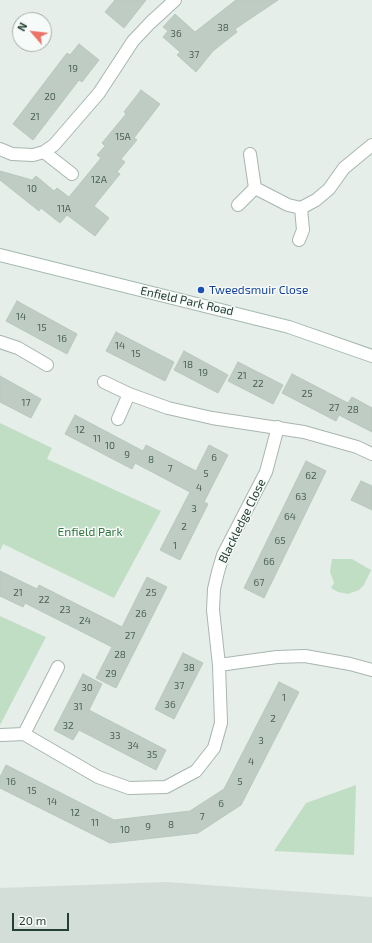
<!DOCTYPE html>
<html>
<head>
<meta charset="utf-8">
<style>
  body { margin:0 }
  #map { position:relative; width:372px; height:943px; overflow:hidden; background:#e6eee9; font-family:"Exo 2",sans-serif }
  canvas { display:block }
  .north { position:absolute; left:12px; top:12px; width:40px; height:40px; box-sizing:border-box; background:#f6faf8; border:1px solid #a2afaa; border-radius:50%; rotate:298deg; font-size:11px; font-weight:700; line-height:16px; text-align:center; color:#253f34 }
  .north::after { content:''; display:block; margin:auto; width:14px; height:18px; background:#eb7266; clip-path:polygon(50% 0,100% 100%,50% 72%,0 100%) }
  .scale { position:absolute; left:12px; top:913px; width:57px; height:18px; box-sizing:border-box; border:2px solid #253f34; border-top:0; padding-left:5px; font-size:12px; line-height:14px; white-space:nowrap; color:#253f34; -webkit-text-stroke:3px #f6faf8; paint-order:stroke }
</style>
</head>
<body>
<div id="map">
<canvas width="372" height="943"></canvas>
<div class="north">N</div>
<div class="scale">20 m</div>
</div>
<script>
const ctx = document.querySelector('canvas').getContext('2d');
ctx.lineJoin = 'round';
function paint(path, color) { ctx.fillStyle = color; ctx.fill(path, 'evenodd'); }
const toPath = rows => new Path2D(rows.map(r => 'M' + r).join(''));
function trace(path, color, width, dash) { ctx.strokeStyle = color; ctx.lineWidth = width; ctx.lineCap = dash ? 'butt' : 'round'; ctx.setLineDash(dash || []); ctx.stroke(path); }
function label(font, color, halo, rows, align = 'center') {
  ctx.font = font + ' "Exo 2",sans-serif'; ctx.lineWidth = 3; ctx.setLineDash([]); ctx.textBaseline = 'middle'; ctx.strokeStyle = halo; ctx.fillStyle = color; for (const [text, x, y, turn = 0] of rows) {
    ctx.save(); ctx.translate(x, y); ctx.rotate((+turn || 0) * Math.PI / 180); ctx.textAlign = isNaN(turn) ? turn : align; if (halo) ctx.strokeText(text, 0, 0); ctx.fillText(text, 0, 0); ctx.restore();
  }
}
paint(toPath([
  [167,882,372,897,372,943,0,943,0,888]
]), '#d4ded8');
paint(toPath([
  [0,423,52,448,47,459,161,511,114,598,3,544,0,551],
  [332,559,352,559,371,570,364,585,359,590,348,594,338,592,331,588,334,583,330,572],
  [0,616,46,637,0,725],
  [356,785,354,855,274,851,306,803]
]), '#c0dec3');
const building = toPath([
  [115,0,146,0,124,28,105,12,115,0],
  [236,0,278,0,235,29,237,32,213,51,196,72,177,55,180,52,163,37,168,31,163,27,175,14,195,32,236,0],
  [79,44,99,60,82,82,79,80,33,140,13,124,67,53,70,55,79,44],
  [141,90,160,104,134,138,137,140,121,159,125,162,117,172,120,174,94,206,109,218,95,236,67,215,60,223,41,208,39,211,0,180,0,171,32,180,36,176,54,191,57,188,69,197,101,158,97,155,105,146,102,143,126,114,124,112,141,90],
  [17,301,77,334,67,354,6,321,17,301],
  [116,332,174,362,165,381,106,351,116,332],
  [184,351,228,375,218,393,174,370,184,351],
  [238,362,283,385,273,404,228,381,238,362],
  [292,374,348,403,352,397,372,408,372,432,339,415,336,421,282,393,292,374],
  [0,376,41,399,31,418,0,402,0,376],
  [75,415,143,451,146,445,196,471,209,445,228,455,204,502,208,504,180,560,160,550,190,492,135,463,132,469,65,434,75,415],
  [306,461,326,471,264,598,244,588,306,461],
  [361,481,372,486,372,510,351,500,361,481],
  [0,571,37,589,39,585,122,627,147,577,167,587,116,688,96,678,112,647,25,603,23,607,0,596,0,571],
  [183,653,203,663,174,719,155,709,183,653],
  [83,674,102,684,89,710,166,750,156,770,79,730,73,740,54,730,83,674],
  [279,682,299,692,241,805,198,833,110,843,0,788,0,777,6,765,114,820,190,811,224,789,279,682]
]);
paint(building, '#beccc4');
trace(building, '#b8c7bf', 1);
const street = toPath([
  [0,149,12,154,33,155,44,152,54,145,99,93,133,41,150,23,175,0],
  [44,152,72,174],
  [255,188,288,205,301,208,316,200,329,189,344,168,372,145],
  [238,205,255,188,250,154],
  [299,240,303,230,301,208],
  [0,342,18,348,47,365],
  [104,382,129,394,118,419],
  [129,394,168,408,212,418,304,432,357,447,372,454],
  [219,665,277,657,305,656,350,664,372,670],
  [24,734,98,777,129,788,166,787,196,771,214,748,221,723,219,665,213,610,214,589,218,572,223,555,266,472,278,427],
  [1,735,24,734,58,667]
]);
const secondary = toPath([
  [0,255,289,327,372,356]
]);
trace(street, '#a8b6af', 14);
trace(secondary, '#a4b9af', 14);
trace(street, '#fff', 12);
trace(secondary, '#fff', 12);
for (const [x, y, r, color] of [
  [201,290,4,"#1a4fb4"]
]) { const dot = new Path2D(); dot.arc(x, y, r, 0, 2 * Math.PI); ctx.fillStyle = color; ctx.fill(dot); trace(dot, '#f6faf8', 1.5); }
label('10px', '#4b6258', null, [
  ["38",223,28],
  ["36",176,34],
  ["37",194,55],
  ["19",73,69],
  ["20",50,97],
  ["21",35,117],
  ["15A",123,137],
  ["12A",99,180],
  ["10",32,189],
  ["11A",64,209],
  ["14",21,317],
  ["15",42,328],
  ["16",62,339],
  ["14",120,346],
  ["15",136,354],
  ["18",188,365],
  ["19",203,373],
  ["21",242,376],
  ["22",258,384],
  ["25",307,394],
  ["17",26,403],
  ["27",334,408],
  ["28",353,410],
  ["12",80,430],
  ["11",97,439],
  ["10",110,446],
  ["9",127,455],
  ["6",214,458],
  ["8",151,460],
  ["7",170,469],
  ["5",206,474],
  ["62",311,476],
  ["4",199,488],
  ["63",301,497],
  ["3",194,509],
  ["64",290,517],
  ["2",184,527],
  ["65",280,541],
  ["1",175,546],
  ["66",269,562],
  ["67",259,583],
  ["21",18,593],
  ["25",151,593],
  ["22",44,600],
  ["23",65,610],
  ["26",141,614],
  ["24",85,621],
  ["27",130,636],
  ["28",120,655],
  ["38",189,668],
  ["29",111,674],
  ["37",179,686],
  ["30",87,688],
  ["1",284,698],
  ["36",170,705],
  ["31",78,707],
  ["2",273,719],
  ["32",68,726],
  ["33",115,736],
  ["3",261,741],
  ["34",133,746],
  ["35",152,755],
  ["4",251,762],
  ["16",11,782],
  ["5",240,782],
  ["15",32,791],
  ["14",52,802],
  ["6",221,804],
  ["12",75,813],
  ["7",202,817],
  ["11",95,823],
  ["8",171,825],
  ["9",148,827],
  ["10",125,830]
]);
label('12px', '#164399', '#f6faf8', [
  ["Tweedsmuir Close",209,290]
], 'left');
label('12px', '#253f34', '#f6faf8', [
  ["Enfield Park Road",187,301,13],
  ["Blackledge Close",242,521,-64]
]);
label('12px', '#317540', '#f6faf8', [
  ["Enfield Park",90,532]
]);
</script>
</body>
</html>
